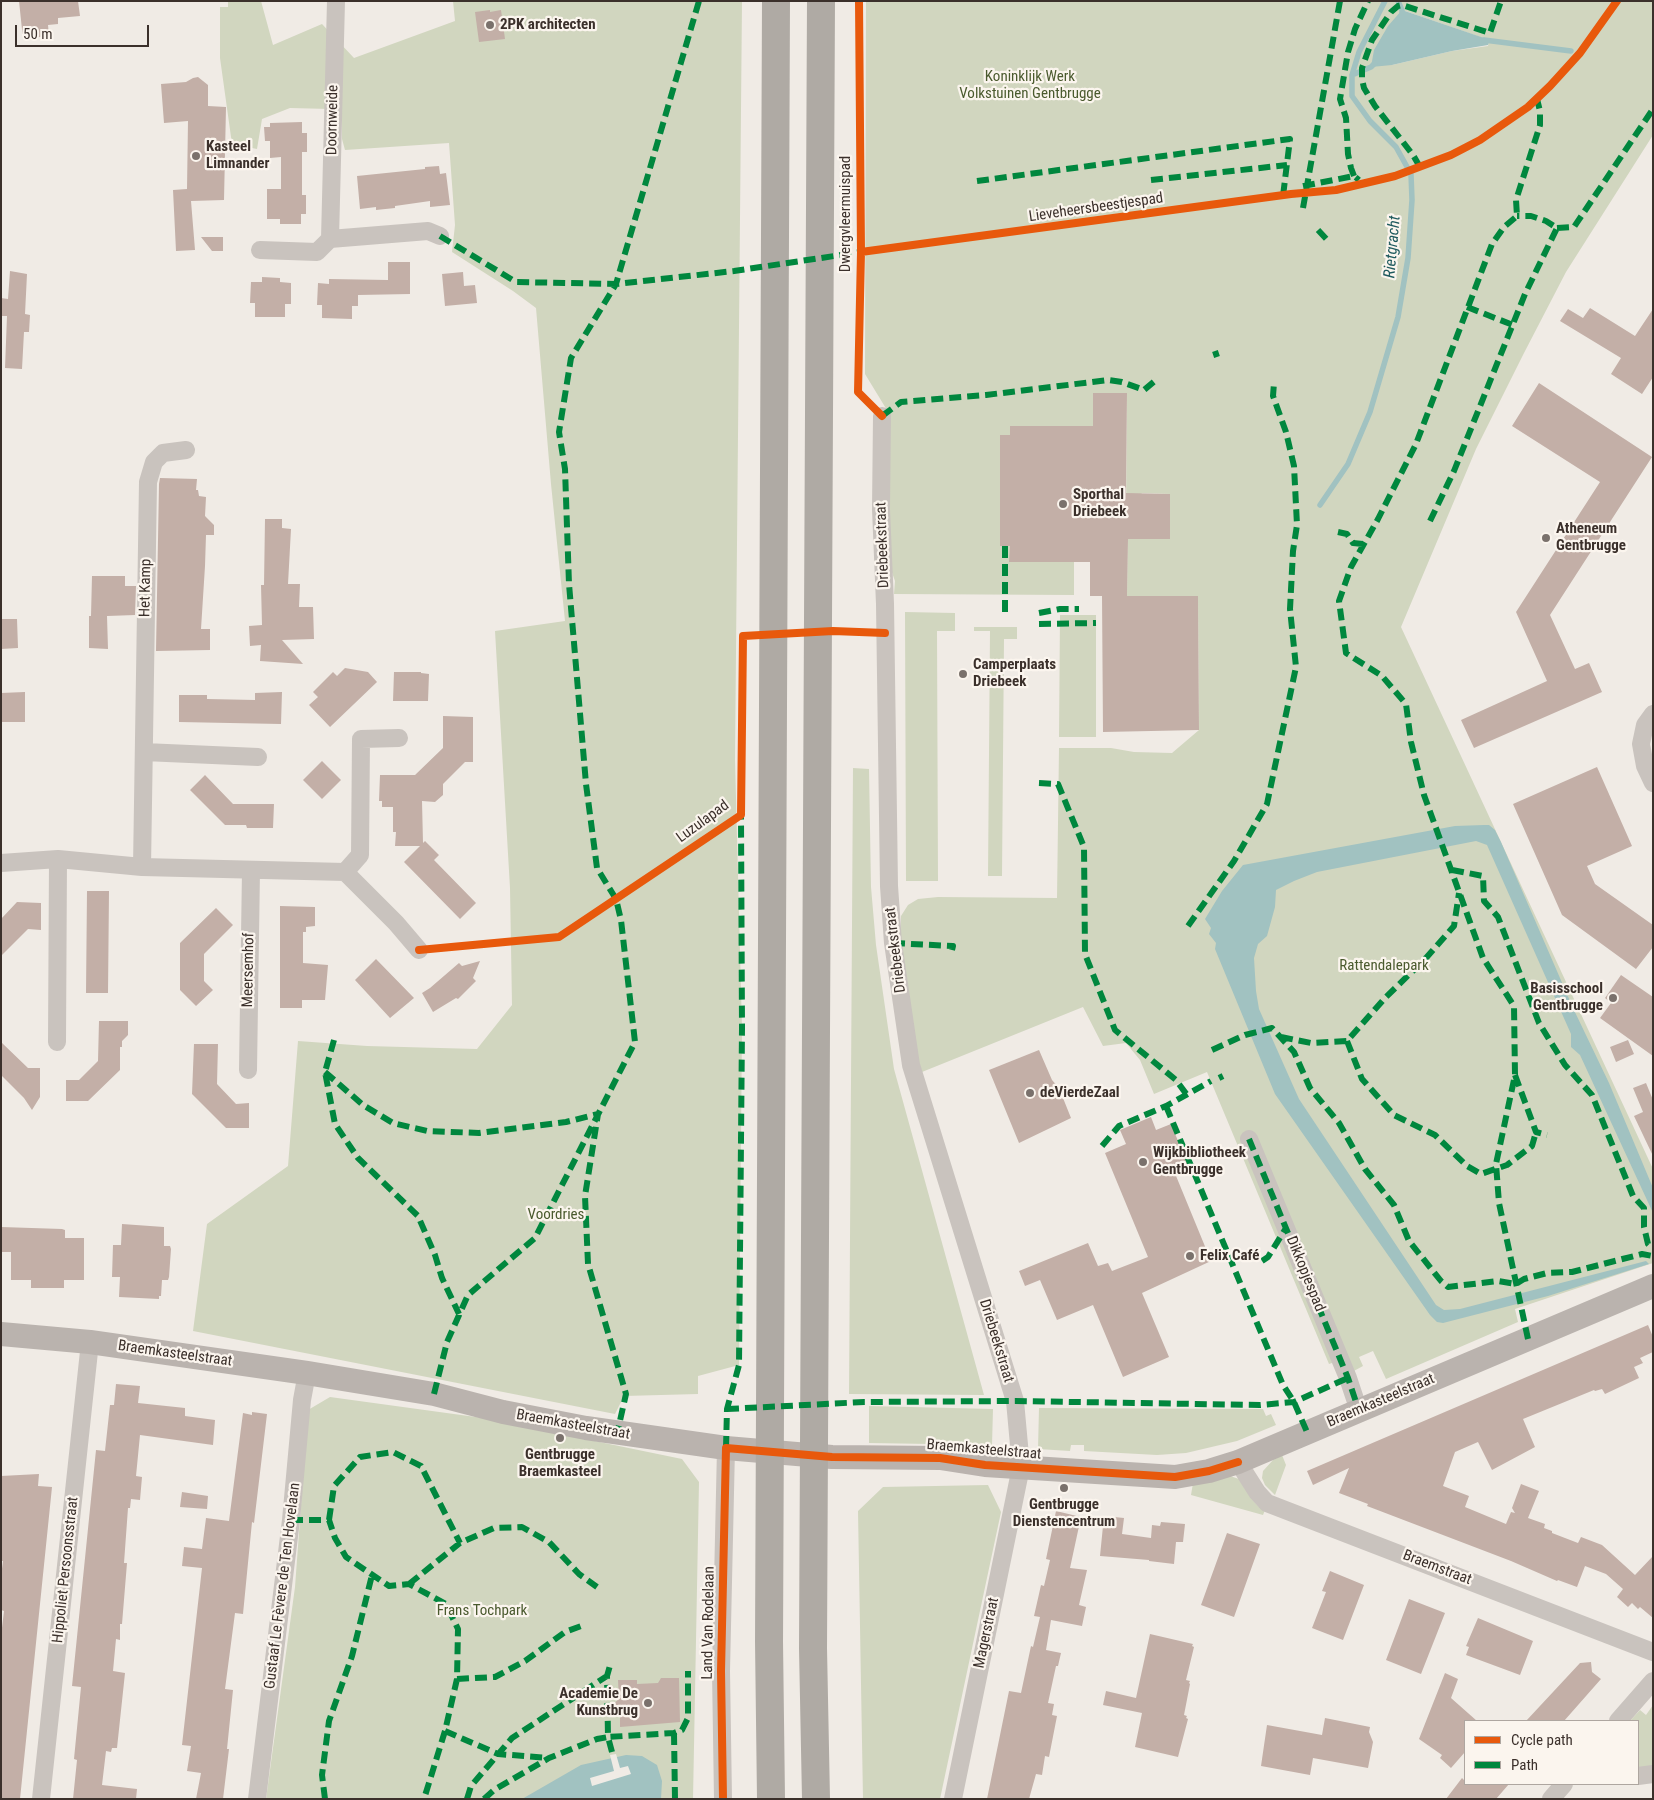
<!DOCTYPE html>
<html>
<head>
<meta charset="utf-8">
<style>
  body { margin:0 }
  #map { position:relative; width:1654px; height:1800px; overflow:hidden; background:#f0ebe5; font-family:"Roboto Condensed",sans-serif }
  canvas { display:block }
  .frame { position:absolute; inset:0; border:2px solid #3b302b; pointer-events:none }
  .legend { position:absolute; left:1464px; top:1720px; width:175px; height:65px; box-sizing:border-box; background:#fbf5ee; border:1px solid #aea6a0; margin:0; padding:6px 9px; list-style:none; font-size:15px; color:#3b302b }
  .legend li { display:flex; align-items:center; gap:10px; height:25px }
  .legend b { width:25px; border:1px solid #aea6a0 }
  .scale { position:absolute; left:15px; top:25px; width:134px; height:22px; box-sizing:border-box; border:2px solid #3b302b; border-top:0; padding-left:6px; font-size:15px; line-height:18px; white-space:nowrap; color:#3b302b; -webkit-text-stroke:4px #fbf5ee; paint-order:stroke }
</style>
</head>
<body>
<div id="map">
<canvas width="1654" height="1800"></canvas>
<div class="frame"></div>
<ul class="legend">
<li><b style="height:6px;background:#e8590c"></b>Cycle path</li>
<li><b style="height:6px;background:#00873e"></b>Path</li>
</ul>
<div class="scale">50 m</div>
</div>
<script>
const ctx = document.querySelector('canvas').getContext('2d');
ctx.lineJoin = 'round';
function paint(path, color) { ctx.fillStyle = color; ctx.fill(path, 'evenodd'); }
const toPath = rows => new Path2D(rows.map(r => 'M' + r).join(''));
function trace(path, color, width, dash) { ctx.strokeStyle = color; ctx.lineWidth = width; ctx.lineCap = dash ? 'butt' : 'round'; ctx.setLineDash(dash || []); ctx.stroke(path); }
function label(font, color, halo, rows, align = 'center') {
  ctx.font = font + ' "Roboto Condensed",sans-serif'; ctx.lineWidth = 4.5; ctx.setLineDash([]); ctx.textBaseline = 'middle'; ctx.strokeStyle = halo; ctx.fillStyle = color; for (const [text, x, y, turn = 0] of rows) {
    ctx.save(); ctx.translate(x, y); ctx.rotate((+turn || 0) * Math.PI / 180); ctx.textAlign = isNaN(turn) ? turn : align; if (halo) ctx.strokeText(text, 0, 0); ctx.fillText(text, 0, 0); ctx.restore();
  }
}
paint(toPath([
  [228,1,261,1,273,45,322,24,354,58,455,21,453,1,742,1,735,760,742,1028,739,1365,698,1376,698,1394,624,1396,615,1414,193,1331,207,1224,288,1166,298,1041,367,1046,477,1049,512,1005,510,888,495,631,565,621,551,484,536,308,513,291,452,252,455,225,449,143,345,150,342,139,342,93,330,109,290,108,262,119,257,149,232,144,220,58,220,7,228,7],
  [866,1,1653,1,1653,135,1566,272,1524,353,1476,449,1401,627,1653,1169,1653,1263,1515,1309,1518,1322,1386,1379,1373,1351,1359,1357,1363,1366,1352,1372,1344,1359,1329,1364,1207,1072,1154,1094,1140,1060,1126,1043,1103,1046,1083,1007,922,1072,919,1063,901,942,901,916,908,905,918,899,938,897,1057,898,1059,748,1111,748,1134,752,1172,753,1199,730,1198,596,1127,596,1128,522,1141,522,1141,539,1170,539,1170,494,1142,493,1126,514,1127,394,1093,426,1011,426,1010,435,1000,435,1000,546,1010,546,1010,562,1074,562,1074,595,894,594,895,581,889,564,890,415,865,374],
  [1402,10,1489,40,1488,46,1452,51,1392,65],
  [905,612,955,613,955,631,937,631,938,881,906,881],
  [1060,615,1096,615,1096,737,1059,737],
  [974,627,1017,627,1017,639,1004,639,1002,876,988,876,990,631,974,631],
  [853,768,869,769,871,887,876,945,894,1069,984,1395,849,1394],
  [330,1397,483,1418,682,1459,699,1482,693,1799,266,1799,295,1587,308,1410],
  [869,1406,993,1409,992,1445,869,1443],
  [1039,1408,1263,1409,1266,1416,1271,1414,1276,1425,1237,1441,1186,1453,1157,1455,1084,1451,1084,1445,1071,1445,1070,1451,1038,1449],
  [1282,1455,1286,1465,1275,1495,1265,1485,1262,1478,1263,1471,1273,1460],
  [1227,1475,1239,1479,1251,1498,1258,1506,1265,1510,1263,1515,1191,1495,1193,1483],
  [988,1485,1001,1512,940,1799,863,1799,858,1511,883,1487],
  [1653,1705,1653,1767,1638,1767,1638,1721,1630,1721,1640,1710,1646,1715]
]), '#d1d6bf');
paint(toPath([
  [1402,10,1490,40,1488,45,1452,51,1392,65,1371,67,1374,50,1388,26],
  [1484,825,1489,825,1495,830,1501,842,1573,1008,1609,1083,1653,1188,1653,1213,1580,1055,1571,1047,1571,1034,1487,845,1476,841,1317,872,1294,881,1276,890,1275,907,1267,936,1258,944,1254,958,1256,991,1259,1009,1299,1099,1436,1305,1444,1310,1460,1309,1646,1261,1649,1264,1548,1296,1443,1323,1437,1322,1430,1315,1275,1094,1215,949,1216,943,1209,934,1211,928,1205,919,1222,891,1243,865,1455,826],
  [626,1755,642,1756,657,1765,662,1781,661,1799,522,1799,581,1765]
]), '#a1c2c1');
paint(toPath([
  [616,1754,620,1768,628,1766,631,1774,592,1786,590,1778,614,1771,610,1755]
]), '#f0ebe5');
trace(toPath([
  [1398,1,1402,10,1402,16],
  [1484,40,1571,51],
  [1352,75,1371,67,1375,63],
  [1320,505,1348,464,1370,412,1398,317,1408,258,1412,200,1411,174,1396,147,1370,121,1352,96,1352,75,1359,52,1385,1]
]), '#a1c2c1', 5.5);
paint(toPath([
  [19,1,78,1,80,16,58,18,58,24,48,25,49,36,23,39],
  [490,10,490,12,501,10,505,39,479,42,475,12],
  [198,77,208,85,208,106,226,107,224,200,191,201,195,250,176,251,173,190,187,189,188,121,164,123,161,84,186,82,193,78],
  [302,122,302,133,307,133,307,152,302,152,302,195,306,195,306,214,301,214,301,224,280,224,280,219,267,219,267,189,281,189,281,157,270,158,270,141,265,141,264,127,270,127,270,123],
  [439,166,440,174,446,173,450,205,430,207,430,201,395,206,395,208,376,210,376,207,360,209,357,176,425,169,425,167],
  [201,237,223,237,223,251,212,251],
  [388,262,410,262,410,294,358,295,358,306,352,306,352,319,322,318,322,305,317,305,318,283,329,284,329,279,388,280],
  [10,271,27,274,25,314,30,315,29,332,24,332,22,369,5,368,7,316,1,316,1,298,8,299],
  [463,272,464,286,475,285,477,303,445,306,442,274],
  [262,277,280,278,280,282,291,283,291,304,285,304,285,317,255,317,255,303,250,303,251,282,262,282],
  [1590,308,1635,336,1653,309,1653,377,1642,394,1611,374,1621,358,1560,321,1568,309,1583,318],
  [1539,383,1652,457,1550,615,1575,669,1589,663,1602,692,1474,748,1461,720,1547,681,1516,612,1600,482,1512,426],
  [1093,393,1127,393,1126,493,1170,494,1170,539,1128,539,1127,596,1198,596,1199,730,1103,732,1102,596,1090,596,1090,562,1009,562,1010,546,1000,546,1000,435,1010,435,1010,426,1093,426],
  [160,478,197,479,196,490,198,490,199,496,206,497,205,516,214,525,214,535,206,535,205,566,201,629,210,629,210,650,156,651,159,484],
  [265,519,282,519,282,528,291,529,288,584,300,584,299,607,313,607,314,639,282,640,303,664,260,661,261,645,250,646,249,626,262,625,261,585,264,585],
  [92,576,125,576,125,586,136,586,135,615,107,616,108,649,89,648,89,616,91,616],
  [1,619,17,619,18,648,1,649],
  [345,668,368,672,377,682,330,727,309,705,318,697,313,692,333,672,337,676],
  [394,672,421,672,421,673,429,674,428,701,393,701],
  [25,692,25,722,1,722,1,693],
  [282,692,281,724,179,722,179,695,207,695,207,699,255,700,255,693],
  [443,716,473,717,473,762,465,762,443,784,443,795,435,802,422,801,423,843,425,841,439,855,434,860,476,903,460,919,404,862,420,846,395,846,396,832,393,832,393,807,382,807,382,801,379,801,380,775,415,775,443,748],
  [322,761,341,780,322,799,303,780],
  [1597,767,1632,846,1587,866,1595,884,1653,925,1653,947,1636,969,1562,915,1513,804],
  [205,775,233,804,274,804,273,828,247,828,246,825,225,825,190,790],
  [87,891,109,891,108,993,86,993],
  [17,902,41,903,41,930,28,929,1,956,1,919],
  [280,906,315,907,315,926,306,927,306,932,303,932,303,963,328,965,325,1000,302,1000,302,1008,280,1008],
  [216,908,233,925,204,954,204,981,213,990,196,1006,180,990,180,943],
  [376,959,414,998,390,1018,355,980],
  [480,961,473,978,476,981,458,999,456,998,433,1012,422,993,430,988,459,963,462,966],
  [1621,975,1653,997,1653,1056,1600,1018,1611,1003,1605,998],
  [99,1021,128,1021,128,1035,122,1041,122,1047,120,1047,120,1070,88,1101,66,1101,66,1080,79,1080,98,1061],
  [1628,1040,1634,1054,1616,1062,1610,1047],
  [1,1042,28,1068,40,1068,40,1097,32,1110,24,1098,1,1075],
  [194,1044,218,1044,217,1084,236,1104,249,1103,249,1128,226,1128,192,1094],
  [1039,1050,1052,1080,1059,1088,1071,1118,1019,1143,989,1070],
  [1646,1083,1653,1100,1653,1156,1634,1116,1643,1112,1633,1088],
  [1151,1117,1156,1130,1171,1124,1188,1165,1174,1171,1211,1261,1142,1293,1169,1357,1123,1377,1093,1305,1057,1320,1040,1280,1025,1286,1019,1271,1088,1243,1098,1266,1108,1263,1112,1271,1148,1257,1105,1153,1126,1144,1120,1130],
  [122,1224,164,1227,164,1246,170,1246,171,1249,169,1277,168,1280,162,1280,161,1296,159,1296,159,1299,119,1297,120,1277,112,1277,113,1245,121,1245],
  [1,1227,62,1229,65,1230,65,1238,84,1238,84,1280,64,1280,64,1288,31,1288,31,1280,11,1280,11,1252,1,1252],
  [1648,1325,1653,1337,1653,1352,1640,1358,1643,1363,1634,1367,1639,1378,1605,1394,1602,1389,1595,1391,1594,1390,1523,1419,1535,1447,1492,1470,1478,1442,1455,1452,1443,1486,1469,1496,1465,1507,1506,1524,1511,1512,1515,1513,1512,1508,1521,1484,1539,1491,1528,1518,1545,1524,1544,1528,1552,1531,1552,1533,1578,1543,1581,1537,1602,1545,1635,1575,1653,1556,1653,1618,1640,1607,1638,1609,1632,1603,1628,1607,1617,1597,1623,1589,1606,1574,1585,1566,1577,1587,1558,1580,1557,1581,1511,1561,1367,1506,1368,1504,1339,1493,1349,1468,1313,1485,1307,1471],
  [116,1384,140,1386,138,1403,185,1408,185,1416,215,1420,213,1445,140,1435,136,1476,142,1477,140,1500,131,1499,130,1508,128,1508,124,1563,127,1563,122,1624,120,1624,120,1640,116,1639,113,1671,125,1673,117,1748,112,1748,111,1752,106,1751,102,1785,137,1789,136,1799,73,1799,77,1760,74,1759,81,1687,72,1686,96,1450,105,1451,110,1405,114,1405],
  [252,1412,267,1414,254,1523,252,1522,243,1614,235,1613,225,1689,233,1690,227,1749,229,1749,223,1799,196,1799,201,1773,187,1771,191,1746,182,1745,202,1568,182,1566,184,1547,202,1549,206,1518,229,1521,243,1413,252,1415],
  [39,1474,38,1486,52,1487,20,1799,1,1799,1,1636,4,1611,1,1610,1,1576,3,1561,1,1561,1,1476],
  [182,1492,208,1496,207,1509,180,1507],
  [1056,1511,1081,1517,1070,1568,1087,1570,1079,1605,1086,1607,1082,1626,1051,1620,1046,1650,1061,1653,1058,1666,1056,1666,1048,1703,1054,1704,1052,1715,1057,1716,1049,1757,1045,1756,1042,1775,1036,1774,1029,1799,987,1799,1009,1691,1021,1693,1031,1646,1033,1647,1040,1617,1034,1616,1039,1594,1041,1585,1044,1586,1050,1560,1046,1559],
  [1104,1516,1124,1518,1122,1534,1151,1538,1152,1525,1160,1526,1161,1522,1185,1524,1183,1542,1176,1542,1174,1564,1149,1561,1149,1560,1100,1556],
  [1227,1533,1260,1544,1234,1617,1201,1605],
  [1330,1571,1364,1585,1343,1640,1312,1628,1326,1592,1322,1591],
  [1409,1599,1445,1613,1421,1674,1386,1660],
  [1478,1618,1533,1641,1520,1675,1466,1655,1469,1647,1466,1646],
  [1150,1634,1193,1644,1192,1646,1194,1647,1186,1680,1190,1681,1189,1683,1190,1684,1184,1715,1187,1716,1186,1718,1188,1719,1178,1757,1135,1747,1142,1713,1103,1705,1106,1691,1136,1698],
  [1591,1662,1592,1672,1601,1679,1564,1721,1526,1721,1580,1663],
  [1445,1673,1458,1679,1451,1698,1477,1721,1465,1721,1465,1752,1451,1768,1440,1758,1442,1755,1419,1739],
  [661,1678,679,1678,680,1722,620,1727,620,1717,612,1714,612,1705,619,1699,618,1680,637,1680,637,1684,658,1683],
  [1325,1718,1370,1727,1369,1732,1373,1742,1368,1768,1313,1758,1310,1775,1261,1766,1267,1725,1322,1735],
  [1462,1778,1465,1781,1465,1784,1509,1784,1496,1799,1446,1799]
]), '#c3afa7');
trace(toPath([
  [330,239,336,1],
  [260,250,317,252,330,239,428,231,440,236],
  [882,416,881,509,885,604,889,886,893,943,911,1065,1015,1401,1021,1467,953,1799],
  [1653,714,1645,725,1641,744,1645,766,1653,783],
  [144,752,258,757],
  [1,863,58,859,142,867,345,872,396,923,419,950],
  [142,867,148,482,154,462,163,453,186,450],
  [345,872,360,855,361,739,399,738],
  [57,1042,58,859],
  [248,1070,251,870],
  [1249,1139,1348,1378,1359,1411],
  [1238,1462,1257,1492,1267,1503,1653,1652],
  [1618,1721,1653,1681],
  [1638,1776,1653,1774],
  [41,1799,90,1342],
  [257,1799,291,1520,302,1400,307,1373],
  [723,1799,721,1671,726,1448],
  [1551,1799,1564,1784]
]), '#c9c3be', 18);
trace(toPath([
  [1,1334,90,1342,307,1373,434,1394,503,1412,586,1428,726,1448,832,1457,940,1458,985,1465,1175,1477,1209,1471,1238,1462,1653,1286]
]), '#bab3ae', 24);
trace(toPath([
  [771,1799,769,1641,776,1],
  [816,1799,813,1648,821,1]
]), '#afaaa4', 28);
trace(toPath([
  [1420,167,1413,155,1375,106,1364,88,1362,79,1362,68,1372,40,1391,12,1398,6,1402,5,1490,33,1501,1],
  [1354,176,1351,168,1348,154,1346,118,1340,99,1348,52,1355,29,1368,1],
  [1151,180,1287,165],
  [977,181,1290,139,1283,196],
  [1303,186,1354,176,1359,180],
  [1303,208,1340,1],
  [1557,228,1574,227,1653,109],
  [1318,230,1330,243],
  [440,236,516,282,616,284,734,271,861,252],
  [1467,307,1513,325],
  [1215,351,1217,357],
  [882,416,901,402,986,395,1108,380,1122,382,1144,390,1156,380],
  [1430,521,1454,471,1525,294,1557,228,1546,221,1531,216,1517,216],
  [1338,532,1347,534,1353,543,1363,544],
  [1005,546,1005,613],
  [1039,613,1060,609,1079,609],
  [1039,624,1096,623],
  [1039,783,1058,784,1084,847,1085,954,1115,1030,1176,1080,1187,1095],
  [1452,870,1483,876,1484,901,1498,917,1539,1023,1565,1065,1592,1095,1633,1196,1644,1208,1644,1227,1648,1244,1653,1249],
  [1188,926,1234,861,1267,804,1296,667,1290,609,1293,551,1297,525,1294,466,1286,432,1273,396,1274,383],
  [893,943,953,946,952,950],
  [1281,1037,1311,1043,1347,1041,1386,997,1426,958,1454,926,1459,893],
  [334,1040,325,1072,335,1124,358,1158,418,1216,435,1255,442,1278,459,1314],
  [1347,1041,1362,1079,1394,1115,1435,1135,1467,1166,1481,1174,1507,1165,1532,1146,1536,1132],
  [1212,1050,1245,1035,1272,1028,1294,1052,1310,1088,1339,1123,1365,1169,1394,1205,1409,1241,1441,1281,1448,1287,1498,1281,1516,1284,1524,1279,1547,1273,1572,1272,1642,1254,1653,1256],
  [325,1072,363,1105,393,1123,427,1131,479,1133,566,1122,598,1114,585,1196,588,1264,626,1394,617,1434],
  [1515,1075,1536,1132,1547,1135],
  [1219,1078,1223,1076],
  [1166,1106,1283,1385,1294,1402,1307,1432],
  [1249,1139,1348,1378,1359,1411],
  [1102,1146,1119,1126,1166,1106,1211,1081],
  [1262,1261,1268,1257,1286,1228],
  [1528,1339,1499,1203,1496,1164,1515,1075,1514,1006,1483,958,1424,795,1411,742,1406,704,1382,676,1346,653,1339,601,1351,567,1378,519,1416,444,1492,244,1504,227,1517,216,1516,200,1540,125,1540,111,1537,99],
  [434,1394,447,1342,468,1295,535,1238,635,1042,621,920,616,899,597,868,586,784,569,584,565,469,559,432,571,358,616,284,699,1],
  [727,1409,864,1402,1015,1401,1260,1405,1294,1402,1348,1378],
  [726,1448,727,1409,739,1365,742,1028,741,815],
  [291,1520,329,1520,335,1538,346,1557,389,1586,409,1584,446,1604,458,1629,457,1679,445,1731,424,1799],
  [329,1520,334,1486,360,1457,393,1452,421,1466,460,1543],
  [409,1584,460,1543,494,1528,522,1527,549,1542,579,1574,597,1587],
  [457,1679,495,1677,525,1661,565,1632,584,1625],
  [445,1731,498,1754,549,1758],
  [674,1733,675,1799],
  [612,1752,608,1737,674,1733,682,1730,688,1718,688,1671],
  [325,1799,322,1775,329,1721,352,1656,372,1575],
  [467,1799,471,1786,512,1738,607,1676],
  [484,1799,494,1790,549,1758,597,1739,608,1737,607,1676,611,1662]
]), '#00873e', 6, [12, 6]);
trace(toPath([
  [859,1,861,252,858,392,882,416],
  [861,252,1291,194,1336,190,1395,176,1451,155,1480,140,1528,107,1550,86,1580,53,1617,1],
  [419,950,559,937,741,815,743,636,833,631,885,633],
  [723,1799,721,1671,726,1448,832,1457,940,1458,985,1465,1175,1477,1209,1471,1238,1462]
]), '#e8590c', 8);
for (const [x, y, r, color] of [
  [490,25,5,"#7a716c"],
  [196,156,5,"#7a716c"],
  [1063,504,5,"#7a716c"],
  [1546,538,5,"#7a716c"],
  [963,674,5,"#7a716c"],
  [1613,998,5,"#7a716c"],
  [1030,1093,5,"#7a716c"],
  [1143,1162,5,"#7a716c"],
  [1190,1256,5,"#7a716c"],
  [560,1438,5,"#7a716c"],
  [1064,1488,5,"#7a716c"],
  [648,1703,5,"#7a716c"]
]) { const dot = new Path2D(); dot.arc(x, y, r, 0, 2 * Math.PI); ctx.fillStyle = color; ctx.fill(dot); trace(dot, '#fbf5ee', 2); }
label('bold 15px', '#3b302b', '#fbf5ee', [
  ["2PK architecten",500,25],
  ["Kasteel",206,147],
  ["Limnander",206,164],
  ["Sporthal",1073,495],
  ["Driebeek",1073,512],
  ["Atheneum",1556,529],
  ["Gentbrugge",1556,546],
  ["Camperplaats",973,665],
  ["Driebeek",973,682],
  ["Basisschool",1603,989,"right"],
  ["Gentbrugge",1603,1006,"right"],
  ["deVierdeZaal",1040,1093],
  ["Wijkbibliotheek",1153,1153],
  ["Gentbrugge",1153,1170],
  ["Felix Café",1200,1256],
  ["Gentbrugge",560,1455,"center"],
  ["Braemkasteel",560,1472,"center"],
  ["Gentbrugge",1064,1505,"center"],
  ["Dienstencentrum",1064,1522,"center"],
  ["Academie De",638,1694,"right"],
  ["Kunstbrug",638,1711,"right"]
], 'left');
label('15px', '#4a5a2e', '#fbf5ee', [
  ["Koninklijk Werk",1030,77],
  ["Volkstuinen Gentbrugge",1030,94],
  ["Rattendalepark",1384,966],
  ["Voordries",556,1215],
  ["Frans Tochpark",482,1611]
]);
label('15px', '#3b302b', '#fbf5ee', [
  ["Doornweide",333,120,-89],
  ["Lieveheersbeestjespad",1096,208,-8],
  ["Dwergvleermuispad",846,214,-90],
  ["Driebeekstraat",883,545,-92],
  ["Het Kamp",146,588,-89],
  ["Luzulapad",703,822,-36],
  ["Driebeekstraat",896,950,-97],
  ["Meersemhof",249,970,-89],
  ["Dikkopjespad",1305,1274,68],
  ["Driebeekstraat",996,1341,73],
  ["Braemkasteelstraat",175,1354,8],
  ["Braemkasteelstraat",1381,1401,-23],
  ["Braemkasteelstraat",573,1425,10],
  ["Braemkasteelstraat",984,1450,5],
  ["Braemstraat",1437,1568,21],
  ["Hippoliet Persoonsstraat",66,1570,-84],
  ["Gustaaf Le Fèvere de Ten Hovelaan",283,1586,-83],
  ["Land Van Rodelaan",709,1623,-89],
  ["Magerstraat",987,1633,-78]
]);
label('italic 16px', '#1f5a5e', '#fbf5ee', [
  ["Rietgracht",1393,247,-85]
]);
</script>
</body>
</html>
